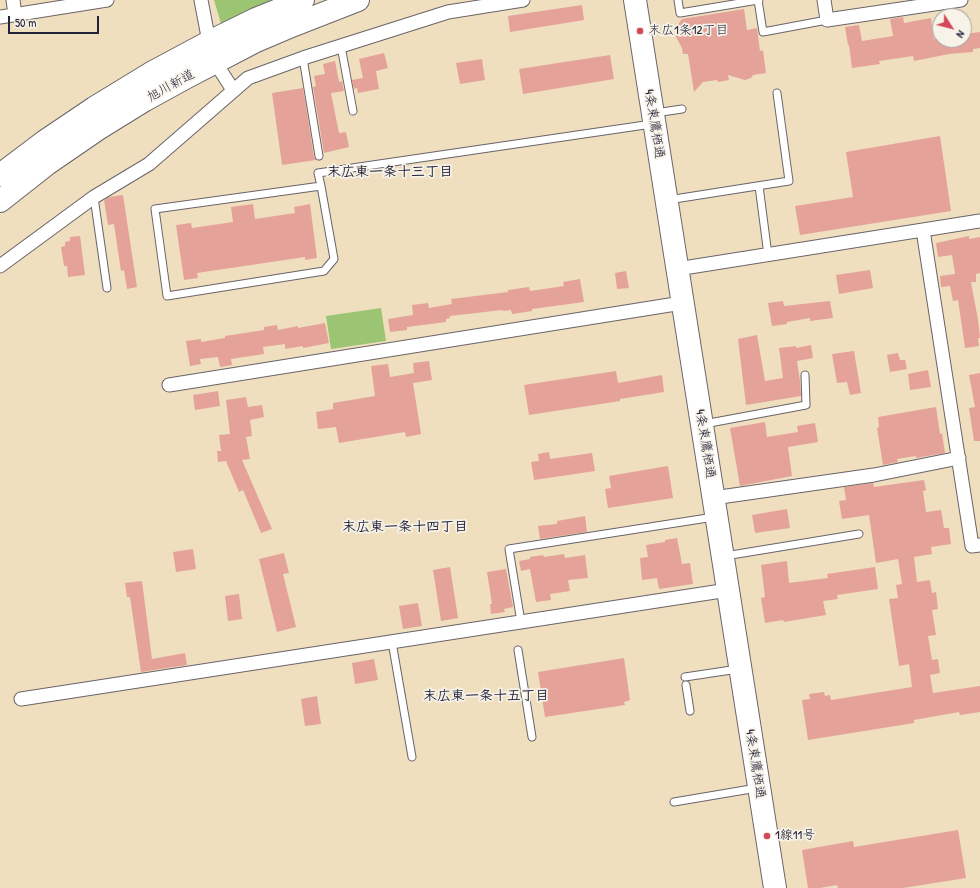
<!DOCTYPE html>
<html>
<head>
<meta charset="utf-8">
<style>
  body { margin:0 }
  #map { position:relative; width:980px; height:888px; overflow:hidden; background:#efdfbf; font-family:"Patrick Hand",sans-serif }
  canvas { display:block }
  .north { position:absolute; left:932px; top:8px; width:40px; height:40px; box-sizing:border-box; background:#f7f3e8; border:1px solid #a29fa3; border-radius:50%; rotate:126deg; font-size:11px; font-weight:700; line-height:16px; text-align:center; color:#22223b }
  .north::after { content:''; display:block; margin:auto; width:14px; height:18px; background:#d1495b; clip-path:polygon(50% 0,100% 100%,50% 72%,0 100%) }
  .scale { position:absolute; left:8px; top:16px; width:91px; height:18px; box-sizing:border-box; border:2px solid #22223b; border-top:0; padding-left:5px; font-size:12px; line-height:14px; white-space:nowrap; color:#22223b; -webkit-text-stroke:3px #f7f3e8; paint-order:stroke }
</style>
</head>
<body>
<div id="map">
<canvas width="980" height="888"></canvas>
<div class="north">N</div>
<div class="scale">50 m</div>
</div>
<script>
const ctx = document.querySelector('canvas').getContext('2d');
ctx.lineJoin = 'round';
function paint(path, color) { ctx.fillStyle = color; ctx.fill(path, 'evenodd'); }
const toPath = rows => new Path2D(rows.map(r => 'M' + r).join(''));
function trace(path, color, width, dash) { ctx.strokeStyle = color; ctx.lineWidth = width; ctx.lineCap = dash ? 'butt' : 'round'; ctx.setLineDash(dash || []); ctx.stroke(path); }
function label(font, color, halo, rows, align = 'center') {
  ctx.font = font + ' "Patrick Hand","Klee One",sans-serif'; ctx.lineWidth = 3.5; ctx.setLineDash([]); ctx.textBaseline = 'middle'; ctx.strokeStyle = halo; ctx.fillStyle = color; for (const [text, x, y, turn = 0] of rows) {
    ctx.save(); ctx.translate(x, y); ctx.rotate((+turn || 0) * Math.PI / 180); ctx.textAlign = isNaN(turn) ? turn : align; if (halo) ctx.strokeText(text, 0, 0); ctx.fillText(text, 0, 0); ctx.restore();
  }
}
paint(toPath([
  [214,0,279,0,222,27],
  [381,308,386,341,331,349,326,316]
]), '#9bc572');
paint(toPath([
  [582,5,584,20,510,32,508,16],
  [744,9,747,30,757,28,760,51,763,50,766,73,753,75,751,78,745,80,728,75,729,80,718,82,717,80,703,82,694,92,688,54,683,54,682,48,676,37,676,28,679,23,682,19],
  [903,17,904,23,931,18,934,39,939,38,939,40,964,40,964,34,980,32,980,48,973,49,973,52,949,54,914,61,913,56,879,61,880,64,852,68,849,45,848,45,845,27,859,25,862,41,893,36,890,19],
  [384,53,388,68,376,71,379,89,358,93,357,88,354,89,352,80,363,78,359,59],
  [610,55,614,79,523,94,519,69],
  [482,59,485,80,460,84,456,63],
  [335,61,339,82,342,81,344,91,331,93,339,133,346,132,349,147,324,153,313,87,316,86,314,76,325,74,323,64],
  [303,88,314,157,316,160,282,165,272,93],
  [940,136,951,211,800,235,795,206,853,197,846,152],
  [123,195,137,287,127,289,124,270,121,271,114,224,108,225,104,200,109,197],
  [253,204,255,219,295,213,294,207,310,204,317,258,305,260,305,257,197,273,198,278,184,280,176,225,191,223,192,228,233,222,231,207],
  [80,236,85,275,68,277,67,266,64,266,61,247,65,246,65,242,70,241,70,237],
  [969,236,969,239,980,237,980,273,976,274,976,282,971,282,978,320,980,338,978,338,979,346,965,348,958,300,953,301,950,286,941,287,940,276,955,274,952,255,938,257,936,243],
  [870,270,873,288,839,294,836,275],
  [626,271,629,288,617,289,615,273],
  [580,279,584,302,532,309,532,311,512,314,511,310,503,311,502,310,450,316,450,318,446,319,446,322,407,327,407,330,390,332,388,319,413,315,412,305,428,303,429,308,452,304,451,299,508,292,508,290,529,287,530,291,564,286,563,282],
  [783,301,784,306,830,301,833,318,810,321,810,318,787,322,787,324,772,326,768,303],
  [325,323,329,343,303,348,303,346,285,349,285,344,263,347,264,354,231,359,232,365,220,367,218,357,200,359,201,364,190,366,186,341,201,339,201,342,225,338,225,336,264,330,264,327,277,325,278,330,298,326,298,328],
  [757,335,765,381,783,378,779,348,796,346,796,348,811,345,813,358,797,361,800,381,801,396,746,405,738,339],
  [854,351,861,393,850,395,847,382,837,383,832,354],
  [898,353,900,360,905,360,907,369,890,372,887,355],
  [429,361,432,380,413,383,421,434,406,437,405,432,339,443,336,427,318,429,316,412,333,409,333,403,375,396,371,366,388,364,390,377,414,373,413,363],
  [928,370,931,387,910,390,908,374],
  [616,371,618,383,662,375,664,392,620,399,620,401,529,415,524,385],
  [980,373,980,441,974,441,969,408,975,407,969,375],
  [218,391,220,406,195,410,193,395],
  [246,397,248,407,262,405,264,417,250,420,252,436,246,437,250,459,242,460,272,529,261,533,243,490,239,492,226,461,218,462,217,451,221,451,219,435,230,434,226,400],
  [936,407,940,434,942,433,945,453,916,458,916,456,897,459,898,462,883,465,877,428,879,427,878,417],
  [765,422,767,437,798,432,797,426,815,423,818,442,788,447,792,476,740,486,730,428],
  [549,452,550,459,592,453,595,471,534,480,531,462,539,461,538,454],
  [668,466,673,498,608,508,605,489,611,488,609,476],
  [924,480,926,490,923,491,926,512,941,510,944,528,949,528,951,544,931,547,932,554,914,557,917,582,930,580,932,593,936,592,938,609,932,610,936,635,928,636,932,660,938,659,940,673,930,675,933,693,980,686,980,712,960,715,959,712,914,720,914,723,808,740,802,700,810,699,809,694,824,692,825,696,830,695,831,700,912,687,909,664,899,666,889,599,898,598,896,585,902,584,898,559,876,563,869,515,842,519,839,501,846,500,844,487,873,483,874,487],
  [787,509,790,528,755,533,752,515],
  [585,516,587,532,540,539,538,526,557,524,557,521],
  [677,538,682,564,690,563,693,584,659,589,657,578,642,580,640,558,648,557,646,545,665,542,665,540],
  [193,549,196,569,176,572,173,552],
  [284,553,289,573,283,574,296,627,277,632,259,559],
  [564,554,565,558,585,555,588,578,568,580,570,591,550,594,551,600,536,602,530,569,521,571,519,561,530,559,530,557,543,555,544,557],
  [787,561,789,583,828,578,827,574,875,567,878,589,837,595,838,599,823,601,826,615,784,622,783,620,765,623,761,598,765,597,761,565],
  [450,567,458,618,441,621,433,570],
  [506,569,513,607,504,609,505,612,491,614,490,604,492,604,487,572],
  [142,581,152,659,185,653,187,665,141,672,130,597,127,597,125,583],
  [239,594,242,619,228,621,225,596],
  [418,603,422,626,403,629,399,606],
  [624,658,630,700,624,702,625,705,545,717,538,672],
  [374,659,378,680,355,684,352,663],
  [317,696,321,724,305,726,301,699],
  [958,830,966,878,903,888,838,888,837,885,820,888,808,888,802,850,853,841,854,847]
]), '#e5a299');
const service = toPath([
  [678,0,680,13,758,0],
  [759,0,758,0,763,32,827,20],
  [341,46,353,111],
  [303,58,319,156],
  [655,113,682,109],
  [321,186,155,209,167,296,324,271,334,259,321,186,318,173,652,124],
  [759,186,768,255],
  [94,197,107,288],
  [668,200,789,181,777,93],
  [704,424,806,405,805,375],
  [725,556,859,534],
  [521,622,509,549,714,517],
  [392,642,412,757],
  [518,650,532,737],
  [685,677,738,669],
  [686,685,690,711],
  [674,802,757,788]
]);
const minor = toPath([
  [13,0,15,15],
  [201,0,209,42],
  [824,0,827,20,961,0],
  [0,17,107,0],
  [215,62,233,90],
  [923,230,972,546,980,545],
  [0,266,94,197,149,164,248,78,303,58,448,12,523,0],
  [677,269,980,221],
  [169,385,682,303],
  [713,498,874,475,959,458],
  [21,699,728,590]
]);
const trunk = toPath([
  [635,0,775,888],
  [0,175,45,141,94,108,153,72,209,42,256,19,303,0],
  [0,201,47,164,98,129,145,100,185,78,254,42,294,25,358,0]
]);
trace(service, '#6a6469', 9);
trace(minor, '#6a6469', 15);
trace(trunk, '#6a6469', 24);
trace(service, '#fff', 7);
trace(minor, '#fff', 13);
trace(trunk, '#fff', 22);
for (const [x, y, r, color] of [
  [640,31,4,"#d1495b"],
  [767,836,4,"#d1495b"]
]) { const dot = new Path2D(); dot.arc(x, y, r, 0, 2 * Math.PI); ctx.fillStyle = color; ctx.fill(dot); trace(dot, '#f7f3e8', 1.5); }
label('13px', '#22223b', '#f7f3e8', [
  ["末広1条12丁目",648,31],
  ["1線11号",775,836]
], 'left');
label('13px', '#22223b', '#f7f3e8', [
  ["旭川新道",171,86,-29],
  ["4条東鷹栖通",654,124,81],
  ["4条東鷹栖通",705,444,81],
  ["4条東鷹栖通",755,764,81]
]);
label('bold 14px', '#22223b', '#f7f3e8', [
  ["末広東一条十三丁目",390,172],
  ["末広東一条十四丁目",405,527],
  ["末広東一条十五丁目",486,696]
]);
</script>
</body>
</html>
